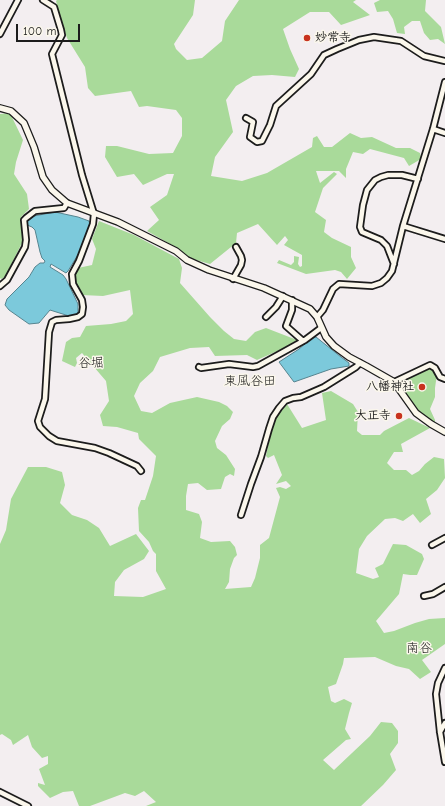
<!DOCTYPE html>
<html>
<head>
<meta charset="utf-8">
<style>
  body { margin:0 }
  #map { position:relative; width:445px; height:806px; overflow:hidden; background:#f3eef0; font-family:"Comic Neue",sans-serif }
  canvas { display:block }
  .scale { position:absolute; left:16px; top:24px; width:64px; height:18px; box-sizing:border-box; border:2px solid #1c1c1c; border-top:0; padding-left:5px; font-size:12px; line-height:14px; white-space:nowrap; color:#1c1c1c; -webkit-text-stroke:3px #fbf7ec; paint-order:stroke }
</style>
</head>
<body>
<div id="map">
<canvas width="445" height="806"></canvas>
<div class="scale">100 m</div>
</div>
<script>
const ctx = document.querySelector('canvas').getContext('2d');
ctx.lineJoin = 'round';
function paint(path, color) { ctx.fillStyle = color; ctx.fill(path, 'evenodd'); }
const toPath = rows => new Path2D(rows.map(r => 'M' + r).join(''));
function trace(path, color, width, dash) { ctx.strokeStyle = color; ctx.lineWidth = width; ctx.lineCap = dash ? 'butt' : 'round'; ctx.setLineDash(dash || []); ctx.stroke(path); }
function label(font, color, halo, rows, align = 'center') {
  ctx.font = font + ' "Comic Neue","Klee One",sans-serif'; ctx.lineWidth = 3; ctx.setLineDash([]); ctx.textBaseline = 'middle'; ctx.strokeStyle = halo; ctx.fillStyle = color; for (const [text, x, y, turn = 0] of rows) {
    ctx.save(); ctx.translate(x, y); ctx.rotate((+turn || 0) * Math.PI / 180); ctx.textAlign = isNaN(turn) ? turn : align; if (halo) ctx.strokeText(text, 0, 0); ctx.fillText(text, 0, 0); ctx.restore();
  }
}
paint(toPath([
  [57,0,195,0,193,15,174,44,176,49,187,60,202,58,222,41,225,21,239,0,356,0,353,2,370,15,341,25,329,12,310,12,283,29,290,49,299,69,295,77,272,75,253,76,236,86,226,100,233,132,215,157,211,176,242,181,267,173,312,147,313,138,317,136,324,147,332,147,350,133,361,138,372,137,396,148,410,148,420,153,421,159,409,166,404,158,370,149,363,154,353,152,346,169,346,178,339,171,316,171,320,183,334,172,337,174,323,188,315,212,326,220,324,232,332,238,351,247,351,257,356,268,347,279,341,272,335,270,306,274,277,263,279,260,291,265,294,262,294,256,299,257,298,264,300,267,302,266,302,255,284,245,288,240,285,236,277,245,258,224,237,233,236,243,210,264,189,258,179,249,147,231,159,220,150,207,167,195,174,174,167,174,143,185,134,174,117,177,105,157,106,146,117,146,149,154,173,153,182,136,182,118,176,110,147,106,139,107,131,91,95,96,88,88,85,67,67,38,60,16,56,1],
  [380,0,426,0,425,11,441,27,445,44,438,39,430,40,424,33,420,21,412,21,404,27,405,34,397,33,393,19,388,11,377,12,374,3],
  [10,113,23,140,16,162,14,174,27,194,29,209,21,217,24,239,5,277,1,279,0,278,0,114],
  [99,221,134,235,179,259,182,268,180,283,210,317,224,331,234,339,246,341,255,332,266,328,297,340,282,349,257,360,247,355,215,356,209,347,190,348,160,357,153,371,140,383,134,396,141,411,152,413,170,403,197,397,219,402,227,406,233,412,230,419,222,426,215,441,217,448,226,455,235,469,234,476,230,474,225,477,221,489,207,490,198,483,188,484,186,496,186,510,199,514,202,522,200,538,211,542,230,541,235,547,237,555,234,558,230,569,229,582,225,589,251,587,255,578,260,558,260,545,269,538,280,497,276,488,280,487,286,489,291,486,286,481,276,484,282,475,274,455,268,458,266,456,269,441,274,420,287,404,302,428,326,420,322,393,331,391,353,404,358,412,357,431,362,435,380,435,384,431,409,418,430,428,401,444,403,452,394,452,387,463,394,470,406,470,412,475,419,471,425,464,434,457,444,459,445,478,437,490,426,499,431,514,420,523,413,514,403,521,395,518,385,519,367,536,359,549,356,573,373,579,379,577,375,568,383,564,393,544,406,545,422,554,424,559,417,575,410,575,403,574,399,594,376,621,384,633,394,631,415,623,429,619,445,618,445,644,422,660,431,672,420,679,409,669,396,666,375,657,344,658,343,664,336,684,328,687,331,701,335,703,344,699,352,703,349,713,345,729,351,739,346,740,323,760,334,770,370,736,381,722,392,723,398,731,398,743,390,754,396,770,383,785,361,806,146,806,156,802,144,791,135,796,125,793,90,806,79,806,73,791,63,792,50,798,38,786,38,783,45,785,39,769,48,764,48,756,42,758,32,747,28,735,13,745,11,740,2,734,0,735,0,544,6,530,11,499,28,467,46,467,62,472,65,485,60,503,72,515,87,520,99,528,110,546,136,534,149,551,144,559,124,570,115,582,114,596,143,597,166,589,156,571,156,554,153,551,149,542,139,531,138,508,141,500,145,500,153,476,156,456,139,439,138,433,117,427,103,426,100,415,109,401,106,381,82,353,76,358,77,363,75,367,62,361,66,342,72,338,80,337,86,326,111,324,126,321,133,314,130,290,103,296,82,295,72,277,78,268,92,265,96,249,92,239],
  [429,368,433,369,437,374,435,388,435,397,430,409,435,420,435,424,423,416,405,394,409,382,408,380,410,376]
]), '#a9da9a');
const water = toPath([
  [55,212,78,217,89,221,90,225,82,248,68,271,66,273,51,264,50,267,63,275,66,279,78,304,78,314,69,316,50,310,39,323,29,324,9,310,5,305,7,299,29,277,35,267,40,263,44,263,45,261,42,258,40,252,35,230,32,227,27,225,26,222,34,216,55,212],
  [313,337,316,337,341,357,349,363,349,366,331,369,294,382,279,362,299,349,313,337]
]);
paint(water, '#7cc9db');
trace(water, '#56848f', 1);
const minor = toPath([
  [43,0,54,7,61,30,62,35,52,54,82,175,94,214,93,224,79,261,72,274,73,284,82,300,83,307,82,314,78,317,69,319,56,320,52,322,49,332,45,399,38,421,40,427,49,436,57,441,95,448,109,453,137,466,141,471],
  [0,34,18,0],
  [246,118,253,122,250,137,257,142,262,141,270,125,276,106,311,74,324,55,337,49,359,40,374,37,401,41,424,56,445,61],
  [433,129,445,133],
  [403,226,445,239],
  [394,264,387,246,381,240,362,232,360,227,363,205,367,190,375,180,381,177,388,175,402,175,418,179],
  [233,279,241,265,242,260,241,256,236,247],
  [0,286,7,280,25,247,26,240,24,220,26,218,35,211,64,208,67,203],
  [292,300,292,310,286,326,303,341],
  [266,317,276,307,283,296],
  [317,317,323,310,333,289,339,284,372,286,381,283,387,278,392,271,403,226,433,129,445,82],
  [199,367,201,368,229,364,253,367,258,366,305,340,321,328],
  [394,382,430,365,435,368,440,377,445,379],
  [241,515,251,484,261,457,269,429,273,417,279,408,285,401,293,398,301,397,324,387,356,367,360,363],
  [432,545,445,538],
  [424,596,433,594,445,587],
  [445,668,438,683,436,694,440,732,445,762],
  [440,732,445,723],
  [0,792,28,806]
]);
const tertiary = toPath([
  [0,108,11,111,24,123,34,147,43,177,52,190,67,203,118,222,176,251,187,260,209,270,264,288,310,309,317,317,326,337,334,346,349,357,366,366,394,382,416,413,431,424,445,432]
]);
trace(minor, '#1c1c1c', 8);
trace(tertiary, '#1c1c1c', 8);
trace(minor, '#fbf7ec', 4.5);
trace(tertiary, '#fbf7ec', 5.5);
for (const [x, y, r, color] of [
  [307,38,4,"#c8321e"],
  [422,387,4,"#c8321e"],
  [399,416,4,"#c8321e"]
]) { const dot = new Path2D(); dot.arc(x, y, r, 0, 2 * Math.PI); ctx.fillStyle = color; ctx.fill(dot); trace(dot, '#fbf7ec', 1.5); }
label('bold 12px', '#1c1c1c', '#fbf7ec', [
  ["妙常寺",315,38,"left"],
  ["八幡神社",414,387],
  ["大正寺",391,416]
], 'right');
label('13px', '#1c1c1c', '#fbf7ec', [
  ["谷堀",91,363],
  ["東風谷田",250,381],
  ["南谷",419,648]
]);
</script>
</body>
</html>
